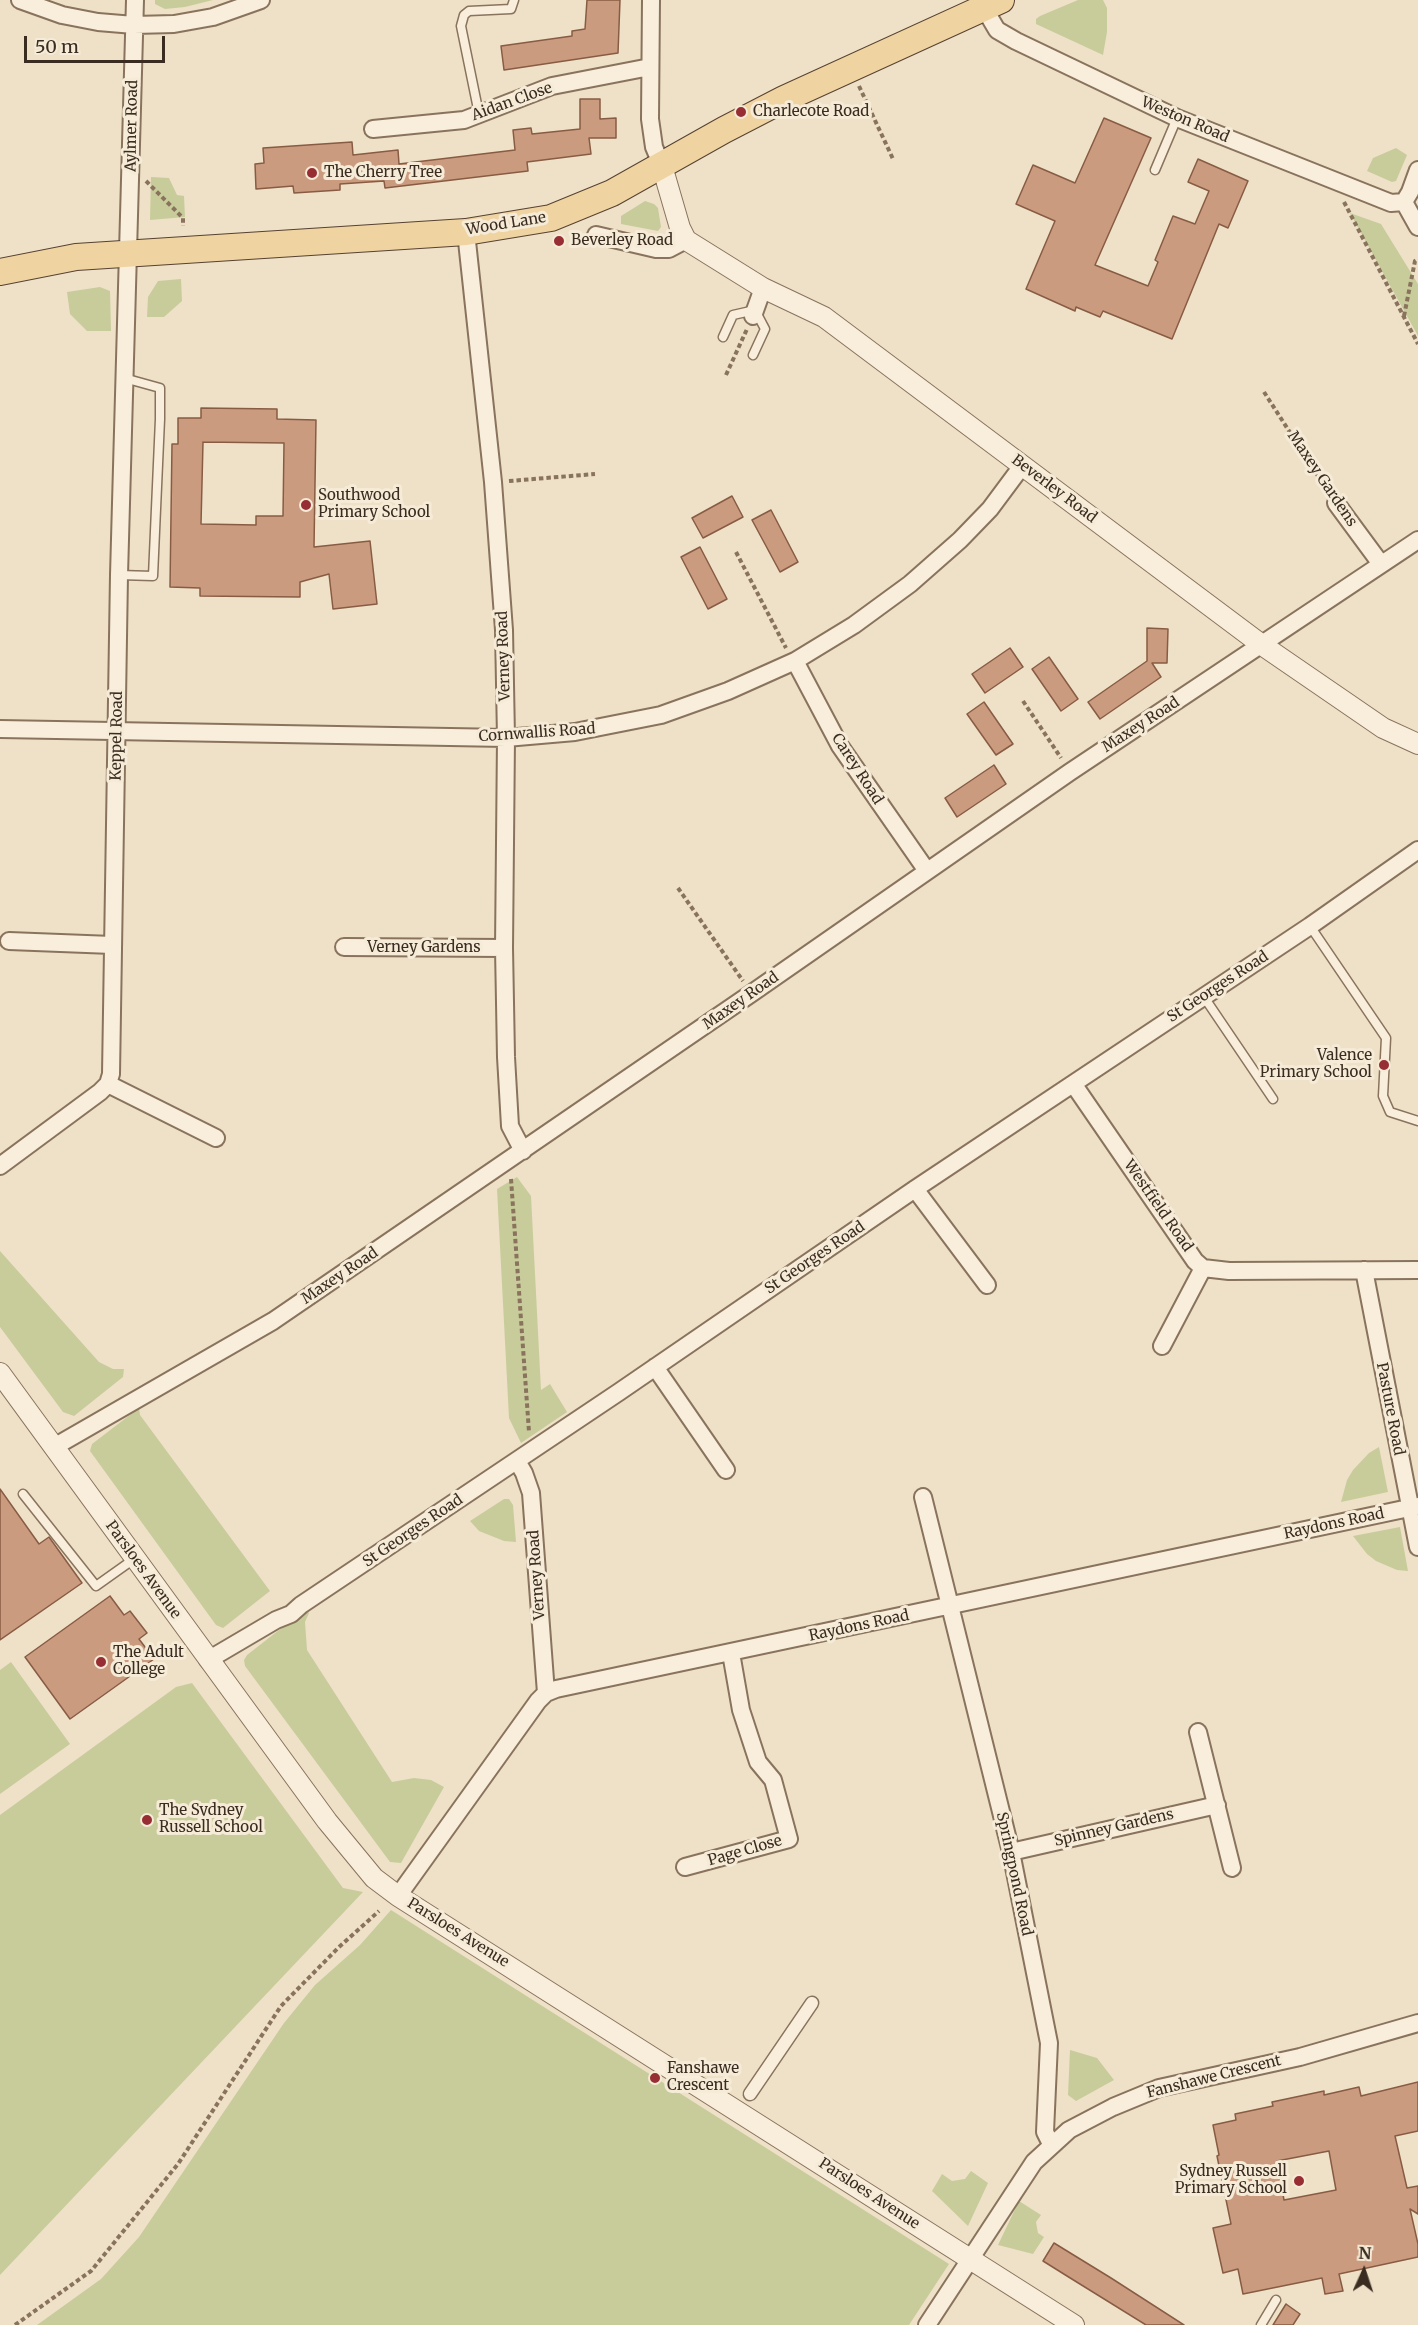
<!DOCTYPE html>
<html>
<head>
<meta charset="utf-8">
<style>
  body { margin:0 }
  #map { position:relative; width:1418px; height:2325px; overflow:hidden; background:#eee1c8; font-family:Merriweather,serif }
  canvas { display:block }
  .north { position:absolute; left:1334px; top:2241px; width:60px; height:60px; -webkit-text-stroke:4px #f5ebd7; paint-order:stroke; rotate:3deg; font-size:16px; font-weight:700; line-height:24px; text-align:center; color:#3a2c20 }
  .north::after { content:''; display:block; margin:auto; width:21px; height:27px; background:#3a2c20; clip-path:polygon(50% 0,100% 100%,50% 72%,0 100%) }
  .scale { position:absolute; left:24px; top:36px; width:141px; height:27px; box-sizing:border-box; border:3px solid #3a2c20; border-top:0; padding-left:8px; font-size:18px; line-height:21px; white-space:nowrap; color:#3a2c20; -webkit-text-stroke:4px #f5ebd7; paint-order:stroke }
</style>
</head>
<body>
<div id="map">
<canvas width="1418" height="2325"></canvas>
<div class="north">N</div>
<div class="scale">50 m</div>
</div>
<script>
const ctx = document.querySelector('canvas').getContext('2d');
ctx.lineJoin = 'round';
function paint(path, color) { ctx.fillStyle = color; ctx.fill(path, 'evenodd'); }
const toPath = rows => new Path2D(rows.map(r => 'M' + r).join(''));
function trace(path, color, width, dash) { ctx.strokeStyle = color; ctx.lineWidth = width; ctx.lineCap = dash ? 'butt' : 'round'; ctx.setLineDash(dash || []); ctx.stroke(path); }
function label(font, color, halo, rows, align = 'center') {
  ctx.font = font + ' Merriweather,serif'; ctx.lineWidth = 6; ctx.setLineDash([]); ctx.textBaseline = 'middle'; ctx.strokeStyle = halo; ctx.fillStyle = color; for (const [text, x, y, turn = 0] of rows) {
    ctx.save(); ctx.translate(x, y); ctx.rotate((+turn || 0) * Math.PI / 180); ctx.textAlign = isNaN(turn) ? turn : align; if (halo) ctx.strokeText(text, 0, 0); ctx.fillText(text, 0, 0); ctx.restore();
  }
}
paint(toPath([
  [155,0,213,0,185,7,165,9,155,4],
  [1078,0,1103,0,1107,8,1107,32,1103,55,1036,24,1036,19,1040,16],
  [1396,148,1407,155,1396,181,1392,182,1367,171,1373,158],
  [151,177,169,178,177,195,184,196,185,217,150,220],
  [645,201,654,204,658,208,661,227,658,231,621,224,621,216],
  [1350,213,1381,224,1418,284,1418,336],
  [181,279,182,301,164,317,147,317,148,297,158,281],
  [100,287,110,291,111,331,87,331,70,314,67,292],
  [517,1177,531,1196,541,1390,550,1384,567,1412,521,1443,509,1418,497,1189],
  [0,1251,99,1362,113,1369,124,1369,123,1377,74,1416,63,1412,0,1327],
  [139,1408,140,1415,270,1591,223,1628,216,1625,90,1451,92,1444],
  [1379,1447,1388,1492,1341,1502,1347,1480,1353,1470,1369,1453],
  [504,1499,509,1499,513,1505,516,1542,504,1541,479,1531,470,1521],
  [1400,1527,1408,1571,1397,1570,1376,1561,1367,1554,1353,1536],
  [306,1609,309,1613,305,1622,307,1650,392,1782,414,1778,431,1780,444,1787,401,1863,390,1862,245,1666,244,1660,247,1655],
  [11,1662,70,1744,0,1794,0,1670],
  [192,1683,343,1888,363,1892,0,2275,0,1815,176,1687],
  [391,1910,949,2264,909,2325,37,2325,101,2279,139,2237,284,2023,315,1985,360,1945],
  [1070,2050,1097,2058,1114,2080,1076,2101,1068,2095],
  [971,2171,988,2183,968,2226,932,2191,942,2174,952,2181,965,2179],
  [1019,2201,1041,2215,1036,2222,1038,2233,1044,2237,1033,2254,998,2245]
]), '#c8cc9b');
const building = toPath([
  [587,0,620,0,618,53,504,70,501,46,572,36,572,31,585,29,587,0],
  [580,99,600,99,600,119,616,118,616,138,589,138,591,154,527,162,528,171,385,188,384,181,340,184,340,190,294,193,293,186,256,189,255,164,264,163,263,148,352,142,353,155,398,150,399,164,515,150,513,130,531,128,532,134,580,129,580,99],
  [1104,118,1151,138,1095,265,1148,286,1158,262,1155,260,1173,216,1195,224,1209,191,1188,182,1198,159,1248,181,1228,228,1219,224,1172,339,1103,311,1100,317,1076,307,1075,311,1026,289,1055,221,1016,204,1033,165,1075,183,1104,118],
  [201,408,277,409,277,419,316,420,314,547,370,541,377,604,333,609,329,574,300,582,300,597,200,596,200,588,170,587,172,444,178,444,178,418,201,418,201,408],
  [203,442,284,443,283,516,256,516,256,525,201,524,203,442],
  [732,496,743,517,703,538,692,518,732,496],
  [771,510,798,562,780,572,752,520,771,510],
  [700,547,727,599,708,609,681,557,700,547],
  [1147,628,1168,629,1167,663,1152,663,1161,677,1100,719,1088,702,1147,661,1147,628],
  [1010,648,1023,667,985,693,972,674,1010,648],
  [1049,657,1078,699,1061,711,1032,669,1049,657],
  [984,702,1013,744,996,755,967,714,984,702],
  [994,765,1006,784,957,817,945,798,994,765],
  [0,1489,39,1544,49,1537,82,1583,0,1640,0,1489],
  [110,1596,124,1615,130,1611,147,1633,139,1639,154,1659,70,1719,25,1657,110,1596],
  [1418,2082,1418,2131,1395,2136,1407,2188,1418,2186,1418,2214,1410,2209,1418,2244,1418,2257,1339,2274,1343,2291,1325,2294,1322,2278,1243,2294,1238,2269,1223,2273,1213,2228,1231,2224,1217,2156,1219,2155,1213,2125,1236,2120,1235,2114,1273,2106,1272,2102,1324,2091,1324,2095,1359,2087,1361,2096,1418,2082],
  [1329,2151,1336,2190,1284,2200,1277,2161,1329,2151],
  [1054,2243,1111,2278,1184,2325,1146,2325,1067,2276,1043,2261,1054,2243],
  [1286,2304,1300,2314,1293,2325,1273,2325,1286,2304]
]);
paint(building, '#cb9b7f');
trace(building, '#885c43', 1.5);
const service = toPath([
  [479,114,461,26,464,15,469,11,511,9,514,0],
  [1155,170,1177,118],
  [723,337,733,315,755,310,765,329,753,355],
  [119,575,153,576,160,419,160,388,124,378],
  [1310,926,1386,1038,1383,1096,1390,1112,1418,1121],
  [1204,997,1273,1099],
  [23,1494,96,1586,134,1559],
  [1261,2325,1276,2300]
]);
const pedestrian = toPath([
  [750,2094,812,2003]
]);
const minor = toPath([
  [20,0,62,15,98,22,134,25,174,24,213,17,261,0],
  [651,0,650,119,654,147,662,166],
  [984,8,997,30,1016,41,1177,118,1391,203,1404,202],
  [373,129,464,120,552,86,650,67],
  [1404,202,1410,192,1418,170],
  [1404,202,1418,227],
  [466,232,493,482,504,630,506,738,504,948,506,1057,510,1126,523,1151],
  [596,235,656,249,669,249,686,240],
  [753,316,763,288],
  [1336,503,1381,564],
  [795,661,840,746,927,871],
  [0,729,506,738,575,732,661,715,728,691,795,661,854,625,910,584,960,540,990,509,1022,466],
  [9,941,112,945],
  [344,947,504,948],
  [108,1084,216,1138],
  [1074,1085,1195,1261,1203,1268,1229,1271,1418,1270],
  [0,1166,100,1092,108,1084,111,1074,119,575,135,0],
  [915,1189,987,1285],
  [1364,1270,1418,1547],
  [1162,1346,1203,1268],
  [655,1367,726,1470],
  [54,1447,273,1321,752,993,1070,772,1418,540],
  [517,1461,524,1473,531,1493,546,1693],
  [923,1497,1011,1852,1049,2043,1045,2132,1051,2144],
  [208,1660,276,1620,291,1614,301,1605,619,1392,915,1189,1310,926,1418,850],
  [1198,1732,1232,1868],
  [1011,1852,1217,1805],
  [685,1867,789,1839,773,1780,758,1762,741,1710,731,1653],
  [398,1896,538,1701,546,1693,556,1689,1418,1506],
  [927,2325,1034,2162,1069,2130,1113,2107,1159,2088,1300,2057,1418,2023]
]);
const tertiary = toPath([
  [662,166,680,228,686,240,763,288,824,317,1262,645,1383,728,1418,744],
  [0,1373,327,1821,374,1878,398,1896,1074,2325]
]);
const primary = toPath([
  [0,272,76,257,466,232,551,218,612,193,724,130,784,99,1001,0]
]);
trace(service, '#89735d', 11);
trace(pedestrian, '#89735d', 15);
trace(minor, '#89735d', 20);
trace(tertiary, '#89735d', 22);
trace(primary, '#574131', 28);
trace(toPath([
  [859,86,893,159],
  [146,181,183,218,183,226],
  [1344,202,1418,344],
  [1404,316,1415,261,1418,259],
  [726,375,747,329],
  [1264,392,1327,490],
  [509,481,595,474],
  [736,552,786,648],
  [1023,701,1061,758],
  [678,888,743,981],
  [511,1179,529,1432],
  [15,2325,91,2271,178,2164,281,2006,339,1947,379,1911]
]), '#89735d', 4, [4.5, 3]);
trace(service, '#f8eedb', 8);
trace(pedestrian, '#f8eedb', 12);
trace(minor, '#f8eedb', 16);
trace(tertiary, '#f8eedb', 20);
trace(primary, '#efd3a1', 26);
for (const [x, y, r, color] of [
  [741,112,6,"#972e34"],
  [312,173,6,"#972e34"],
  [559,241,6,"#972e34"],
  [306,505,6,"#972e34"],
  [1384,1065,6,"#972e34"],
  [101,1662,6,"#972e34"],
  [147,1820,6,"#972e34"],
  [655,2078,6,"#972e34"],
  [1299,2181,6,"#972e34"]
]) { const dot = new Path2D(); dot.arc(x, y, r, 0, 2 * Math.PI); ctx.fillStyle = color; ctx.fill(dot); trace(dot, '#f5ebd7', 2); }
label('15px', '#3a2c20', '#f5ebd7', [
  ["Aidan Close",512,102,-20],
  ["Weston Road",1185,120,23],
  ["Aylmer Road",132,126,-89],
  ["Wood Lane",506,224,-9],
  ["Maxey Gardens",1322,479,56],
  ["Beverley Road",1054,489,37],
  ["Verney Road",504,656,-92],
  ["Maxey Road",1141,725,-33],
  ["Cornwallis Road",537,733,-4],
  ["Keppel Road",117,736,-89],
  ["Carey Road",857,769,57],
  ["Verney Gardens",424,948],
  ["St Georges Road",1218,987,-33],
  ["Maxey Road",741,1001,-35],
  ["Westfield Road",1158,1206,55],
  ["St Georges Road",815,1258,-34],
  ["Maxey Road",340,1276,-34],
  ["Pasture Road",1390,1409,79],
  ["Raydons Road",1334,1524,-12],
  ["St Georges Road",413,1531,-34],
  ["Parsloes Avenue",143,1570,54],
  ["Verney Road",537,1575,-94],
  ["Raydons Road",859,1626,-12],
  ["Spinney Gardens",1114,1828,-13],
  ["Page Close",745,1851,-16],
  ["Springpond Road",1014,1874,78],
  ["Parsloes Avenue",458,1933,32],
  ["Fanshawe Crescent",1214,2077,-14],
  ["Parsloes Avenue",869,2194,33]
]);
label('15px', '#3a2c20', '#f5ebd7', [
  ["Charlecote Road",753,112],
  ["The Cherry Tree",324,173],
  ["Beverley Road",571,241],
  ["Southwood",318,496],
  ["Primary School",318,513],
  ["Valence",1372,1056,"right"],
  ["Primary School",1372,1073,"right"],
  ["The Adult",113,1653],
  ["College",113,1670],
  ["The Sydney",159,1811],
  ["Russell School",159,1828],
  ["Fanshawe",667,2069],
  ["Crescent",667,2086],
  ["Sydney Russell",1287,2172,"right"],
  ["Primary School",1287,2189,"right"]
], 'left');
</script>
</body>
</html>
